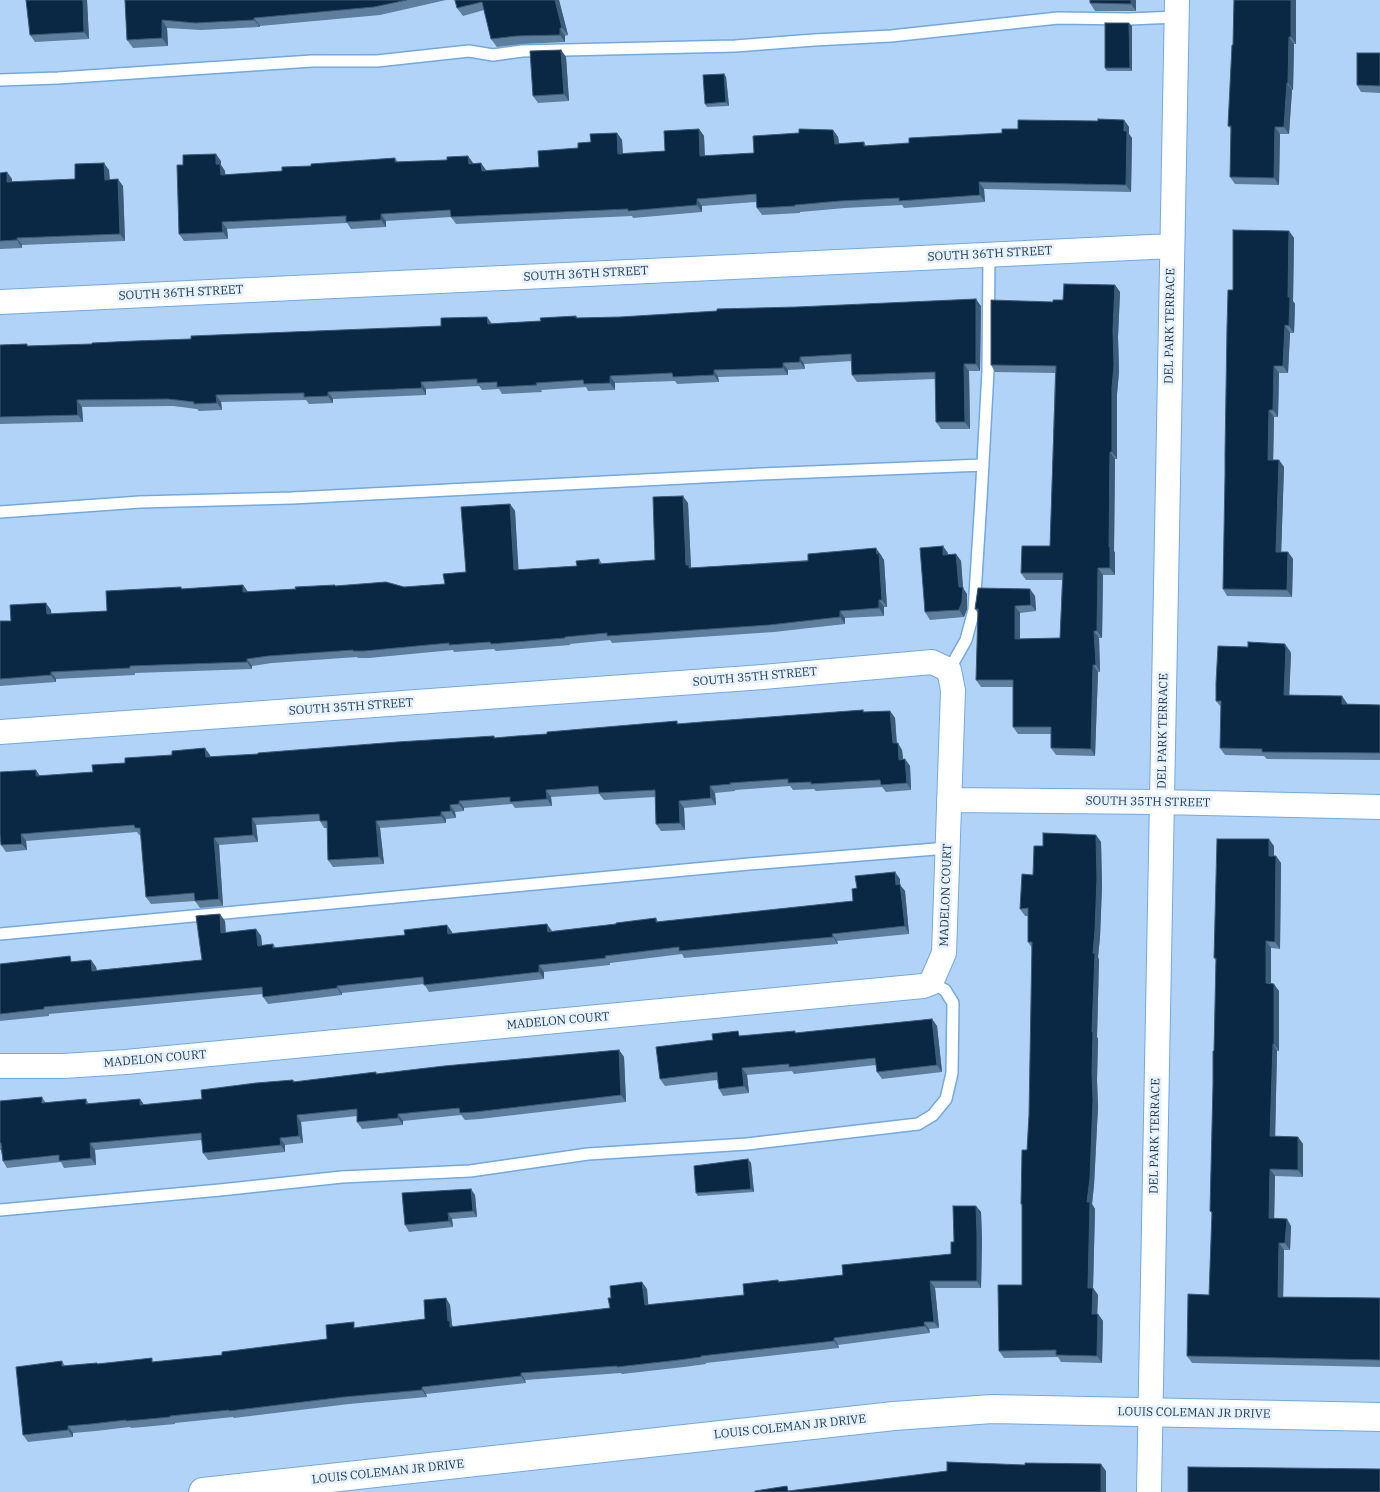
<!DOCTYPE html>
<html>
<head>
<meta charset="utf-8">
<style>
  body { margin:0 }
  canvas { display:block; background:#b1d3f7 }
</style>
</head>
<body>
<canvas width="1380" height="1492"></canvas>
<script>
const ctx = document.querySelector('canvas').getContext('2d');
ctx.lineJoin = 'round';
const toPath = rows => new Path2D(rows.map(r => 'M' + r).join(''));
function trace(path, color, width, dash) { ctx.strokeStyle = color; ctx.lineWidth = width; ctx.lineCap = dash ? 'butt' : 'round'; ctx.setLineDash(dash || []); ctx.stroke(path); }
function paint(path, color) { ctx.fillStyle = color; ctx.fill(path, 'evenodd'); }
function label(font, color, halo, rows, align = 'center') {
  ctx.font = font + ' "IBM Plex Serif",serif'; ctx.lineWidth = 5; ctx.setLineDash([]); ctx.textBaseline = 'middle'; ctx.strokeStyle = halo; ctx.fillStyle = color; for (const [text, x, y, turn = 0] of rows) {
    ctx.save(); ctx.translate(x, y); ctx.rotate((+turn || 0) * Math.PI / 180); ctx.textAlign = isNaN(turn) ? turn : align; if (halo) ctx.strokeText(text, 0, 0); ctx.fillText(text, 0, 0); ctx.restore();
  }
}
const lane = toPath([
  [0,80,58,78,312,61,377,61,469,51,493,55,522,51,735,46,814,40,891,36,1058,18,1129,19,1177,17],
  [0,512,140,502,292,498,761,474,983,465],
  [949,670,966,640,974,610,981,499,988,371,989,254],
  [0,934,749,864,948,848],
  [0,1210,220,1190,342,1177,470,1171,588,1154,747,1144,918,1124,933,1115,946,1099,952,1073,953,1003,945,990,931,983]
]);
const street = toPath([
  [0,302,1172,246],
  [0,732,763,677,932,662,949,670,953,690,944,953,931,983,923,986,126,1062,63,1066,0,1066],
  [949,800,1161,802,1380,807],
  [1149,1492,1177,0]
]);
const secondary = toPath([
  [203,1492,894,1416,992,1409,1380,1417]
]);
trace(lane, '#71a9e3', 14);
trace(street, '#71a9e3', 26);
trace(secondary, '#71a9e3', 30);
trace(lane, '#fff', 11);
trace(street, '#fff', 24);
trace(secondary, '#fff', 28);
paint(toPath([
  [26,0,87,0,89,39,35,42,30,35],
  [125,0,446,0,380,15,260,26,260,27,201,30,167,28,168,46,133,48,127,40],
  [455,0,559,0,568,35,565,36,565,42,522,44,497,47,491,39,484,10,463,16,457,8],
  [1090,0,1136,0,1136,11,1095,11,1090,3],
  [1234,0,1296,0,1296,44,1294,44,1293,90,1292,90,1289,134,1280,134,1279,185,1235,184,1230,177,1231,129,1228,126,1233,45],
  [1132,26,1132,71,1107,71,1105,68],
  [561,50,566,57,569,101,538,103,533,96],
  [1380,53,1380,93,1361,92,1357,85],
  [724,74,726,77,729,106,707,107,705,104],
  [1124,120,1129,127,1129,134,1132,138,1131,192,984,189,985,202,904,208,902,205,845,208,800,212,800,213,762,215,757,208,756,202,702,206,702,212,633,218,632,216,456,224,451,217,386,221,386,227,351,229,347,223,227,229,228,239,184,241,179,234,183,165,221,161,221,165,225,171,225,175,282,171,311,166,395,158,398,162,447,160,468,156,473,163,486,170,539,167,591,142,617,133,622,140,623,153,665,151,699,129,704,136,705,156,754,153,799,133,833,130,838,137,839,144,864,142,866,146,909,143,1002,133,1018,129,1098,121],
  [109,170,110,180,123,186,125,241,22,245,22,248,0,249,0,173,7,172,12,179,12,182,75,179],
  [1289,231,1294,238,1293,301,1295,304,1294,333,1290,333,1288,373,1279,373,1278,417,1274,417,1273,460,1279,460,1284,467,1281,552,1288,552,1293,559,1292,597,1227,596,1223,589,1233,290],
  [1115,285,1120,292,1118,337,1119,372,1117,394,1117,459,1115,459,1114,551,1115,553,1115,575,1103,575,1102,638,1099,638,1100,672,1098,672,1095,756,1056,755,1051,748,1051,734,1018,734,1013,727,1013,687,981,687,976,680,978,613,975,609,1035,596,1036,611,1020,613,1020,639,1060,638,1062,580,1026,580,1021,573,1050,546,1055,373,995,372,991,365,1053,302,1063,300],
  [981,306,980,371,969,371,970,429,941,429,936,422,935,379,857,382,852,375,852,361,804,364,805,369,788,370,788,375,718,377,719,382,677,384,675,381,615,383,615,390,588,391,586,387,541,390,542,392,502,394,499,389,482,390,479,386,426,389,426,395,333,399,333,403,309,404,306,400,221,402,222,410,199,411,197,409,173,406,82,407,83,422,0,424,0,345,28,346,92,344,191,339,541,321,576,316,577,318,620,317],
  [688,503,691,568,881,555,882,557,884,560,887,607,884,607,884,616,845,618,845,624,774,632,612,643,610,640,570,644,570,645,496,651,494,649,454,652,453,650,369,658,358,658,357,657,272,663,252,666,252,669,135,673,135,675,56,679,56,682,0,686,0,621,11,621,51,610,51,614,107,611,181,587,182,589,243,585,248,592,336,586,404,587,445,584,466,572,510,504,515,511,518,570,577,566,599,559,602,564,655,560],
  [948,553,948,555,956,554,961,561,963,588,967,594,967,609,964,617,930,620,925,612],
  [1290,651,1291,654,1289,695,1347,703,1347,704,1380,705,1380,760,1267,759,1264,756,1225,755,1220,748,1221,707,1216,701],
  [863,710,864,712,890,711,895,718,897,743,902,750,903,759,905,759,910,766,911,790,886,792,882,787,816,791,814,789,793,790,790,786,735,790,735,791,715,793,716,805,684,808,685,830,661,831,656,824,655,797,604,800,599,794,551,797,552,806,515,808,512,804,464,808,464,811,455,812,456,818,446,819,446,823,380,828,384,864,333,867,328,860,327,828,324,828,320,821,256,825,258,842,219,845,223,906,200,908,195,901,151,904,146,897,141,835,139,835,137,832,26,841,27,850,6,852,1,845,0,838,0,772,40,776,93,772,125,763,210,755,210,757,258,754,494,736,495,738,547,734,677,721,678,724,702,722],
  [1096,835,1101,842,1102,886,1100,937,1098,957,1099,960,1097,1037,1098,1039,1097,1080,1098,1107,1094,1185,1092,1204,1095,1209,1093,1288,1098,1295,1097,1314,1098,1314,1103,1321,1102,1363,1061,1362,1058,1357,1004,1358,999,1351,1022,1285,1022,1206,1021,1204,1027,1150,1029,1115,1032,948,1028,942,1028,916,1025,916,1020,909,1043,846],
  [1274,846,1274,856,1276,856,1281,863,1280,949,1271,948,1271,984,1279,991,1279,1051,1277,1051,1275,1136,1298,1137,1303,1144,1303,1177,1275,1176,1274,1218,1287,1219,1291,1226,1290,1250,1284,1250,1283,1297,1380,1298,1380,1367,1192,1363,1187,1356,1209,1295,1212,1214,1210,1211,1214,1051,1216,960,1214,958],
  [900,879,900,885,905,891,909,934,837,941,838,944,684,958,682,954,610,963,610,965,544,972,544,979,429,992,424,984,342,993,342,995,268,1004,263,997,263,994,49,1014,49,1016,0,1021,0,964,74,961,91,960,96,967,97,970,202,960,225,921,226,933,256,929,261,936,262,945,273,944,276,948,452,932,452,933,552,931,616,924,656,918,658,922,853,901,857,888],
  [932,1019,937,1026,942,1072,882,1079,877,1072,876,1065,794,1074,792,1071,747,1075,749,1093,723,1096,719,1089,717,1080,665,1086,660,1079,713,1040,741,1036,796,1033],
  [619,1050,624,1057,626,1102,480,1119,465,1120,461,1115,403,1121,403,1125,362,1129,357,1122,357,1116,301,1122,303,1143,285,1145,285,1152,208,1160,203,1153,202,1140,95,1150,96,1165,64,1168,61,1162,7,1168,3,1161,1,1150,0,1150,0,1101,42,1097,46,1103,86,1099,89,1104,144,1105,202,1099,293,1080,295,1082],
  [748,1159,751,1163,754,1192,698,1196,696,1193],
  [475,1195,477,1217,452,1219,453,1227,409,1232,405,1225],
  [976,1206,981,1212,982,1241,981,1288,935,1288,939,1328,929,1329,930,1333,838,1345,839,1348,706,1363,706,1364,684,1367,622,1374,621,1373,525,1380,526,1383,426,1394,427,1397,349,1404,234,1418,233,1417,175,1423,175,1424,143,1427,131,1428,130,1427,96,1431,73,1433,73,1437,28,1442,23,1435,62,1361,65,1366,97,1363,98,1364,154,1362,222,1355,327,1339,357,1327,425,1319,446,1298,450,1305,452,1325,454,1327,610,1308,647,1289,648,1305,744,1295,778,1280,780,1282,843,1275,951,1254,954,1242]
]), '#5e7e9d');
paint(toPath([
  [83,0,87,0,89,39,84,32],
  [555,0,559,0,568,35,562,28],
  [1131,0,1136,0,1136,11,1131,4],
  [1291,0,1296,0,1296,44,1291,37],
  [254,18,260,26,260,27,254,20],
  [162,20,167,28,168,46,162,38],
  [1129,23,1132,26,1132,71,1130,68],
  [560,28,565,36,565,42,560,35],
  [1289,37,1294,44,1293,90,1288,83],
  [561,50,566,57,569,101,564,94],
  [724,74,726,77,729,106,726,102],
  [1287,83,1292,90,1289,134,1284,127],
  [1124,120,1129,127,1129,134,1132,138,1131,192,1126,185],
  [1275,127,1280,134,1279,185,1274,178],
  [699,129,704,136,705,164,700,156],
  [833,130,838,137,840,151,835,144],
  [617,133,622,140,623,161,618,154],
  [216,154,221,161,221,165,225,171,226,182,221,175,216,164],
  [468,156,473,163,474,171,469,164],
  [104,163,109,170,110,187,105,180],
  [481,163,486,170,486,178,482,171],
  [7,172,12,179,12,189,7,182],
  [118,179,123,186,125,241,120,234],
  [979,182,984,189,985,202,980,195],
  [697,199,702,206,702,212,697,205],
  [381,214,386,221,386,227,381,220],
  [222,222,227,229,228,239,223,232],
  [1289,231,1294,238,1293,301,1295,304,1294,333,1289,326,1288,297],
  [17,238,22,245,22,248,17,240],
  [1115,285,1120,292,1118,337,1119,372,1117,394,1117,459,1112,452,1112,388],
  [976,299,981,306,980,371,976,364],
  [487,317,492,324,488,324],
  [1285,325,1290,333,1288,373,1283,366],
  [800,357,804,364,805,369,800,362],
  [783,363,788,370,788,375,783,368],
  [964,364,969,371,970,429,965,422],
  [1274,366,1279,373,1278,417,1273,410],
  [714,370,718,377,719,382,714,375],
  [610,376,615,383,615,390,610,383],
  [421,382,426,389,426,395,422,388],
  [328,392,333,399,333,403,328,396],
  [216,395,221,402,222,410,217,403],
  [77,400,82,407,83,422,78,415],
  [1269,410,1274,417,1273,467,1268,460],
  [1110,452,1115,459,1114,551,1115,553,1115,575,1110,568,1109,547],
  [1279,460,1284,467,1281,559,1276,552],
  [683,496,688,503,691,568,694,575,686,565],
  [510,504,515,511,519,577,514,570],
  [943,546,948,553,948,562,943,555],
  [876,548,881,555,882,557,884,560,887,607,882,600],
  [1288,552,1293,559,1292,597,1287,590],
  [956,554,961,561,963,588,967,594,967,609,964,617,959,610],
  [1098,568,1103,575,1102,638,1097,631],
  [243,585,248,592,243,592],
  [1030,589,1035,596,1036,611,1031,605],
  [879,600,884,607,884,616,879,608],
  [46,603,51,610,52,621,47,614],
  [1015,606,1020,613,1020,646,1015,639],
  [840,611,845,618,845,624,840,617],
  [1094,631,1099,638,1100,672,1096,665],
  [1285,644,1290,651,1291,654,1289,702,1284,695],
  [247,659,252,666,252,669,247,662],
  [1093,665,1098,672,1095,756,1091,749],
  [51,672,56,679,56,682,51,675],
  [1342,696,1347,703,1347,711,1342,704],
  [890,711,895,718,897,750,893,743],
  [898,743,902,750,904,767,899,760],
  [205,748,210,755,211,764,206,757],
  [905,759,910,766,911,790,907,783],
  [36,770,40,776,36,776],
  [710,786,715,793,716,805,711,798],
  [546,790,551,797,552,806,547,799],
  [459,801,464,808,464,811,459,804],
  [679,801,684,808,685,830,680,823],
  [450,805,455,812,456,818,451,811],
  [441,812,446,819,446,823,441,816],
  [252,818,256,825,258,842,253,835],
  [376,821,380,828,384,864,379,857],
  [21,834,26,841,27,850,22,844],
  [1096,835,1101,842,1102,886,1100,937,1098,957,1099,960,1097,1037,1098,1039,1097,1080,1098,1107,1094,1185,1092,1204,1095,1209,1093,1288,1098,1295,1097,1321,1092,1314,1088,1288,1087,1202,1092,1073,1093,953],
  [214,838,219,845,223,906,219,899],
  [1269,839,1274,846,1274,863,1269,856],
  [1276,856,1281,863,1280,949,1275,942],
  [895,872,900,879,900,885,905,891,909,934,905,926,896,885],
  [220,914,225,921,226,940,221,933],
  [547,924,552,931,553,939,548,932],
  [447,925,452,932,453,941,448,934],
  [256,929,261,936,263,953,258,946],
  [832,934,837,941,838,944,833,937],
  [1266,941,1271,948,1271,990,1266,983],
  [91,960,96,967,97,978,92,971],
  [539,965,544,972,544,979,539,972],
  [1274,984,1279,991,1279,1051,1274,1044],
  [337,986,342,993,342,995,337,988],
  [932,1019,937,1026,942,1072,937,1065],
  [1273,1044,1277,1051,1275,1143,1270,1136],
  [619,1050,624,1057,626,1102,621,1095],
  [742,1068,747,1075,749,1093,744,1086],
  [140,1099,145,1106,140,1105],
  [398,1114,403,1121,403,1125,398,1118],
  [297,1115,301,1122,303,1143,299,1136],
  [1298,1137,1303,1144,1303,1177,1298,1170],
  [280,1138,285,1145,285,1152,281,1145],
  [90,1143,95,1150,96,1165,91,1158],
  [748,1159,751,1163,754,1192,751,1189],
  [1270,1169,1275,1176,1274,1225,1269,1218],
  [471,1189,475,1195,477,1217,473,1211],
  [976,1206,981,1212,982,1241,981,1288,977,1281],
  [448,1213,452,1219,453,1227,449,1221],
  [1287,1219,1291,1226,1290,1250,1285,1243],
  [1279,1243,1284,1250,1283,1304,1278,1297],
  [930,1281,935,1288,939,1328,934,1322],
  [642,1282,647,1289,649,1312,645,1305],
  [446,1298,450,1305,452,1325,455,1328,450,1327,448,1321],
  [1098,1314,1103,1321,1102,1363,1097,1356],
  [924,1322,929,1329,930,1333,925,1326],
  [834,1338,838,1345,839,1348,834,1341],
  [521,1373,525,1380,526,1383,521,1376],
  [422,1387,426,1394,427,1397,422,1390],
  [68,1426,73,1433,73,1437,68,1430],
  [1101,1464,1106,1471,1106,1492,1101,1492]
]), '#3c5b79');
const building = toPath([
  [26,0,83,0,84,32,30,35,26,0],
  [125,0,407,0,374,7,254,18,254,20,195,23,162,20,162,38,127,40,125,0],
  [455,0,555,0,562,28,560,28,560,35,517,36,491,39,482,2,457,8,455,0],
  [1090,0,1131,0,1131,4,1090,3,1090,0],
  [1234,0,1291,0,1291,37,1289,37,1288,83,1287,83,1284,127,1275,127,1274,178,1230,177,1231,126,1228,126,1232,45,1233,45,1234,0],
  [1105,23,1129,23,1130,68,1105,68,1105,23],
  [561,50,564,94,533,96,530,51,561,50],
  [1357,53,1380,53,1380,86,1357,85,1357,53],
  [724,74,726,102,705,104,703,75,724,74],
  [1098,119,1124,120,1124,131,1127,131,1126,185,979,182,980,195,899,201,899,198,840,201,795,205,795,206,757,208,756,194,697,199,697,205,628,211,628,209,451,217,450,210,381,214,381,220,346,222,346,216,222,222,223,232,179,234,177,165,183,165,183,155,216,154,216,164,220,164,221,175,282,171,282,167,311,166,311,164,395,158,395,162,447,160,447,157,468,156,469,164,481,163,482,171,539,167,538,151,578,148,578,143,591,142,590,134,617,133,618,154,665,151,664,131,699,129,700,156,754,153,753,136,799,133,799,129,833,130,835,144,864,142,864,146,909,143,909,138,1002,133,1002,129,1018,129,1018,120,1098,121,1098,119],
  [104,163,105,180,118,179,120,234,17,238,17,240,0,241,0,173,7,172,7,182,75,179,75,164,104,163],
  [1233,230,1289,231,1288,297,1290,297,1289,326,1285,325,1283,366,1274,366,1273,410,1269,410,1268,460,1279,460,1276,552,1288,552,1287,590,1223,589,1225,475,1225,453,1227,327,1228,290,1233,290,1233,230],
  [1064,284,1115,285,1113,330,1114,365,1112,388,1112,452,1110,452,1109,547,1110,547,1110,568,1098,568,1097,631,1094,631,1096,665,1093,665,1091,749,1051,748,1051,727,1013,727,1013,680,976,680,978,609,975,609,978,588,1030,589,1031,605,1015,606,1015,639,1060,638,1063,573,1021,573,1022,546,1050,546,1056,366,991,365,991,300,1053,302,1053,300,1063,300,1064,284],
  [976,299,976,364,964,364,965,422,936,422,935,372,852,375,851,354,800,357,800,362,783,363,783,368,714,370,714,375,673,377,672,373,610,376,610,383,584,384,583,380,536,383,537,385,497,387,497,382,477,383,477,379,421,382,422,388,328,392,328,396,304,397,304,393,216,395,217,403,194,404,194,402,168,399,77,400,78,415,0,417,0,345,27,344,27,346,92,344,92,343,135,341,191,339,191,336,441,326,441,318,487,317,488,324,541,321,540,318,576,316,576,318,620,317,717,311,717,309,797,307,976,299],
  [683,496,686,565,689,565,689,568,808,561,808,554,876,548,877,554,879,553,882,600,879,600,879,608,840,611,840,617,769,625,607,636,607,633,565,637,565,638,491,644,490,642,449,645,449,643,364,651,353,651,353,650,268,656,247,659,247,662,130,666,130,668,51,672,51,675,0,679,0,621,11,621,10,605,46,603,47,614,107,611,106,591,181,587,181,589,243,585,243,592,296,589,295,587,335,585,335,586,386,582,404,587,445,584,443,574,466,572,461,507,510,504,514,570,577,566,576,561,599,559,599,564,655,560,653,497,683,496],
  [943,546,943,555,956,554,959,587,963,587,962,602,959,610,925,612,920,548,943,546],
  [1248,642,1285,644,1285,647,1286,647,1284,695,1342,696,1342,704,1380,705,1380,753,1262,752,1262,749,1220,748,1221,701,1216,701,1216,683,1218,646,1248,647,1248,642],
  [863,710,863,712,890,711,893,743,898,743,899,760,905,759,907,783,881,785,880,780,811,784,811,782,788,783,788,779,730,783,731,784,710,786,711,798,679,801,680,823,656,824,655,790,599,793,598,786,546,790,547,799,510,802,510,797,459,801,459,804,450,805,451,811,441,812,441,816,376,821,379,857,328,860,327,821,320,821,319,814,252,818,253,835,214,838,219,899,195,901,194,893,146,897,140,828,135,828,134,825,21,834,22,844,1,845,0,833,0,772,36,770,36,776,93,772,92,765,125,763,125,758,172,755,172,751,205,748,206,757,258,754,258,753,397,742,494,736,494,738,517,736,547,734,547,732,677,721,677,724,702,722,863,710],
  [1043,833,1096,835,1097,879,1095,930,1093,953,1095,953,1092,1032,1093,1032,1092,1073,1093,1100,1090,1178,1087,1202,1090,1202,1088,1288,1093,1288,1092,1314,1098,1314,1097,1356,1056,1355,1056,1350,999,1351,998,1285,1022,1285,1022,1204,1021,1204,1022,1150,1027,1150,1029,1115,1032,942,1028,942,1028,908,1020,909,1022,874,1033,875,1034,846,1043,846,1043,833],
  [1217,839,1269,839,1269,856,1276,856,1275,942,1266,941,1266,983,1274,984,1274,1044,1273,1044,1270,1136,1298,1137,1298,1170,1270,1169,1269,1218,1287,1219,1285,1243,1279,1243,1278,1297,1380,1298,1380,1360,1187,1356,1188,1294,1209,1295,1212,1212,1210,1211,1213,1084,1213,1051,1214,1051,1216,958,1214,958,1217,839],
  [895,872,896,885,900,884,905,926,832,934,833,937,679,951,679,947,605,956,606,958,539,965,539,972,424,985,423,977,337,986,337,988,263,997,262,987,44,1007,44,1009,0,1014,0,964,70,956,71,962,91,960,92,971,202,960,196,916,220,914,221,933,256,929,258,946,273,944,273,948,405,935,404,930,447,925,448,934,547,924,548,932,616,924,616,923,656,918,656,922,853,901,852,889,857,888,855,876,895,872],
  [932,1019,937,1065,877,1072,875,1058,789,1067,789,1064,742,1068,744,1086,719,1089,717,1072,660,1079,656,1047,713,1040,712,1034,738,1031,739,1036,795,1031,795,1033,932,1019],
  [619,1050,621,1095,475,1112,460,1113,459,1108,398,1114,398,1118,357,1122,357,1109,297,1115,299,1136,280,1138,281,1145,203,1153,201,1133,90,1143,91,1158,59,1161,59,1155,3,1161,1,1143,0,1143,0,1101,42,1097,42,1103,86,1099,86,1104,140,1099,140,1105,202,1099,201,1090,256,1083,293,1080,293,1082,376,1072,376,1074,444,1066,619,1050],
  [748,1159,751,1189,696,1193,694,1166,748,1159],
  [471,1189,473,1211,448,1213,449,1221,405,1225,402,1193,471,1189],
  [953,1206,976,1206,977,1234,977,1281,930,1281,934,1322,924,1322,925,1326,834,1338,834,1341,701,1356,701,1357,679,1360,617,1367,617,1366,521,1373,521,1376,422,1387,422,1390,344,1397,229,1411,229,1410,170,1416,170,1417,138,1420,126,1421,126,1420,91,1424,68,1426,68,1430,23,1435,16,1367,62,1361,62,1366,97,1363,97,1364,152,1358,152,1362,222,1355,222,1352,327,1339,326,1325,354,1322,354,1328,425,1319,424,1300,446,1298,448,1321,450,1321,450,1327,610,1308,608,1298,611,1298,610,1286,642,1282,645,1305,744,1295,743,1284,778,1280,778,1282,843,1275,842,1265,951,1254,951,1242,954,1242,953,1206],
  [947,1462,1025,1465,1025,1463,1101,1464,1101,1492,755,1492,755,1491,787,1486,788,1491,947,1471,947,1462],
  [1188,1467,1380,1469,1380,1492,1188,1492,1188,1467]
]);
paint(building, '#0a2843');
trace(building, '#3c5b79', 1);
label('12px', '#1f364e', '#e6f1fe', [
  ["SOUTH 36TH STREET",990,254,-3],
  ["SOUTH 36TH STREET",586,274,-3],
  ["SOUTH 36TH STREET",181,293,-3],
  ["DEL PARK TERRACE",1170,326,-89],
  ["SOUTH 35TH STREET",755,677,-5],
  ["SOUTH 35TH STREET",351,707,-4],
  ["DEL PARK TERRACE",1163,731,-89],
  ["SOUTH 35TH STREET",1148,802,1],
  ["MADELON COURT",946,895,-88],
  ["MADELON COURT",558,1021,-5],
  ["MADELON COURT",155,1059,-5],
  ["DEL PARK TERRACE",1155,1136,-89],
  ["LOUIS COLEMAN JR DRIVE",1194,1413,1],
  ["LOUIS COLEMAN JR DRIVE",790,1427,-6],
  ["LOUIS COLEMAN JR DRIVE",388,1472,-6]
]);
</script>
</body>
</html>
